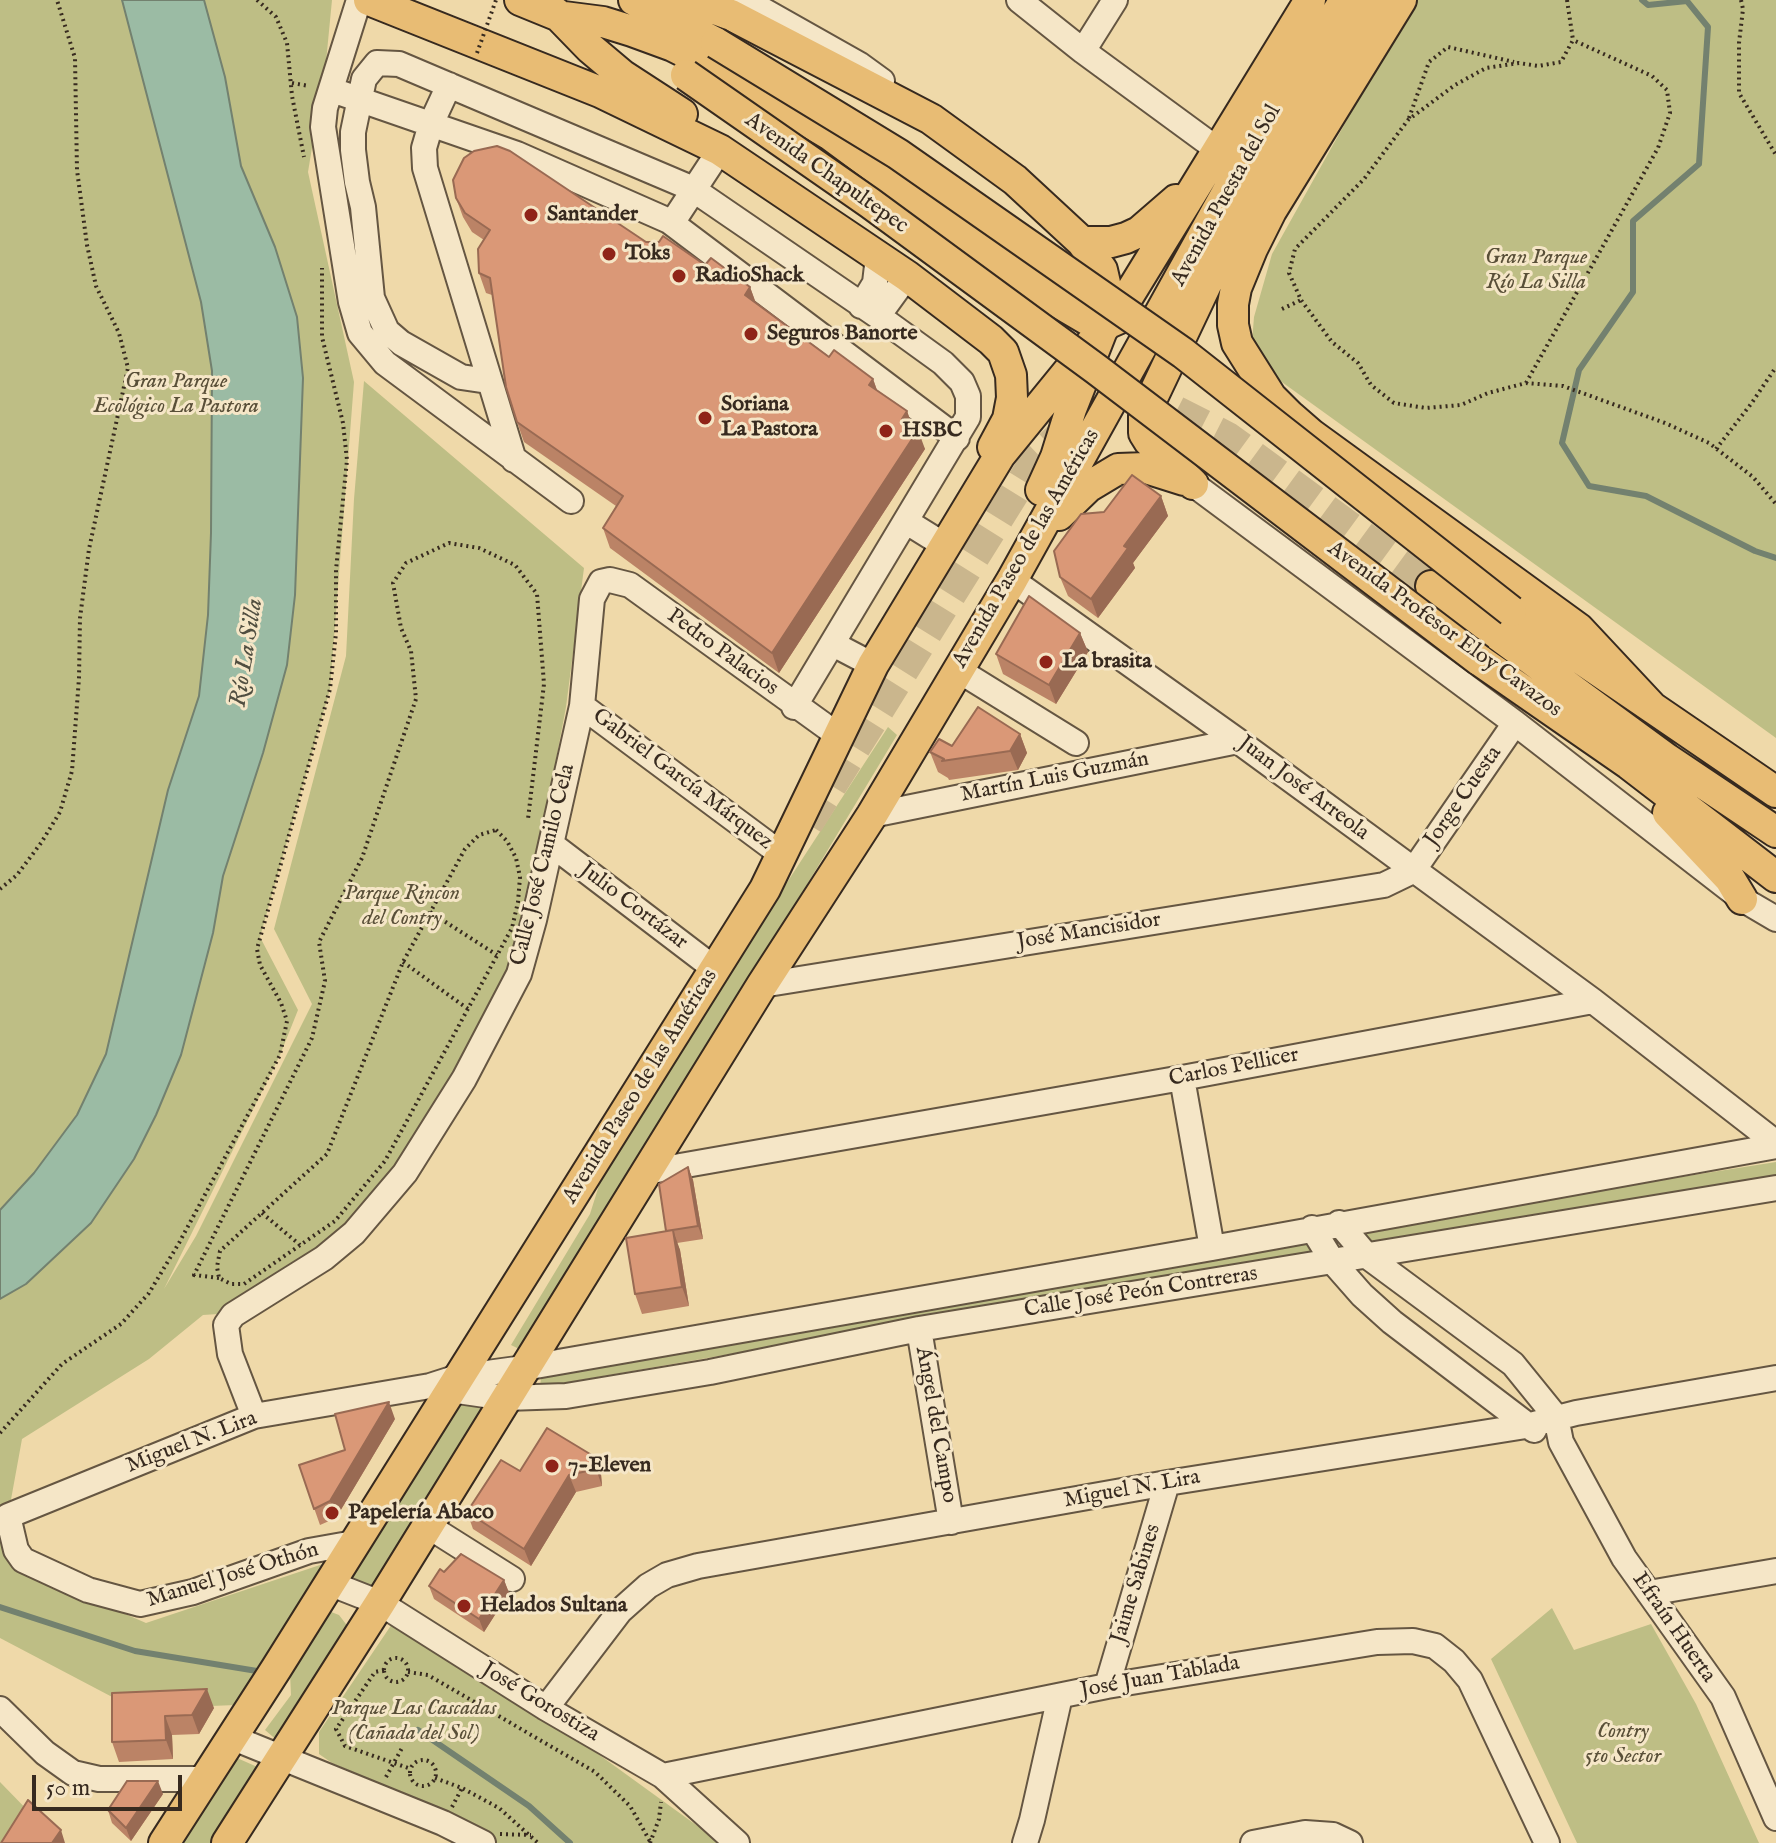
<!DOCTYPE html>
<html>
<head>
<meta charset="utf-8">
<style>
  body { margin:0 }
  #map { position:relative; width:1776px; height:1843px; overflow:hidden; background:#efd9a9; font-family:"IM FELL English",serif }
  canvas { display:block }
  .scale { position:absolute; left:32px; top:1775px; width:150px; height:36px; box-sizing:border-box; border:4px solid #372a1f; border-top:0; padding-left:10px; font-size:24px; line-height:28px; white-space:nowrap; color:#372a1f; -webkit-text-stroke:6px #f5e6c7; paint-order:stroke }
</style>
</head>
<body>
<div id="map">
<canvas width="1776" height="1843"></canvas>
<div class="scale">50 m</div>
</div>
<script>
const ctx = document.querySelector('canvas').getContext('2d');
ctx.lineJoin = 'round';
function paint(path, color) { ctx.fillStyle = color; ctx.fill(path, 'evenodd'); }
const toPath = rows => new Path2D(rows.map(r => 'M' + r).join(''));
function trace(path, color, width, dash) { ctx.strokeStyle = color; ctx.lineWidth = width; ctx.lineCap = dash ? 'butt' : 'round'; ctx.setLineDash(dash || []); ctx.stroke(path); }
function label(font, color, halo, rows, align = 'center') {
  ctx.font = font + ' "IM FELL English",serif'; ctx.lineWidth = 6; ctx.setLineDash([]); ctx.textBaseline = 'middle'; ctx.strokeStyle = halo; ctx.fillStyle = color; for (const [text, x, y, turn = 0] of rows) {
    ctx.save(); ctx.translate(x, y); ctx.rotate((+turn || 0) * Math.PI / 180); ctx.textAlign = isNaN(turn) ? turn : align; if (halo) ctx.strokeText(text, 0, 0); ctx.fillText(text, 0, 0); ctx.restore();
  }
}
paint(toPath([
  [0,0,332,0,326,62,308,172,354,382,330,689,260,937,298,1010,280,1055,164,1289,196,1236,312,1004,274,929,346,656,354,499,364,381,584,568,566,707,544,824,508,975,402,1162,340,1236,218,1314,203,1315,149,1359,22,1439,8,1516,26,1571,146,1623,326,1563,236,1705,135,1709,0,1638],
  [1414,0,1776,0,1776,738,1261,367,1252,342,1254,317,1272,254],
  [888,727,897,735,676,1102,526,1346,519,1349,511,1345,590,1214,601,1179,692,1021,699,1018],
  [1776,1162,1776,1176,1361,1243,1358,1228],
  [1311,1234,1318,1252,540,1387,542,1368],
  [462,1397,492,1401,371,1589,352,1582,353,1572],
  [1552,1608,1574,1650,1651,1624,1696,1704,1759,1843,1577,1843,1491,1659],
  [326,1610,339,1615,349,1628,279,1742,265,1730,291,1695,290,1673],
  [392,1624,587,1746,721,1843,494,1843,478,1827,332,1763,319,1754,319,1732],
  [237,1758,262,1769,216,1843,180,1843],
  [0,1782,36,1819,20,1843,0,1843]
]), '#bebe85');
const water = toPath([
  [122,0,204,0,225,77,241,166,275,247,297,317,303,378,295,595,287,665,263,753,223,876,213,933,181,1055,156,1115,134,1159,91,1223,26,1284,0,1299,0,1210,34,1173,77,1115,106,1054,168,790,199,696,208,615,211,533,212,371,201,302,122,0]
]);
paint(water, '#9bbba4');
trace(water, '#73816f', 2);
trace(toPath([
  [1642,0,1648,5,1687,1,1708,27,1699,164,1633,221,1633,292,1579,370,1562,443,1589,486,1646,496,1755,551,1776,558],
  [0,1607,135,1651,257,1671],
  [418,1730,529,1806,570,1843]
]), '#73816f', 6);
trace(toPath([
  [1132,407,1173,409,1228,437,1431,586],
  [808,824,1037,457,1069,427]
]), '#cab68d', 30, [30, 15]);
const minor = toPath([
  [359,0,325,108,323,127,351,302,360,333,385,363,571,501],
  [745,0,860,65,882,81],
  [1019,0,1083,51,1218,150],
  [1083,51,1115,0],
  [449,85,431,124,424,148,425,168,514,460],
  [332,90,517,154,669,221,957,438],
  [672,223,720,150],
  [861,306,875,283,878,257],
  [878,316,907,276],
  [488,381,461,377,401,343,387,331,372,298,363,207,357,182,353,150,353,132,364,79,377,63,399,64,691,188,878,316,943,363,962,382,968,396,968,417,794,707],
  [1193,484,1515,723,1742,899,1776,919],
  [907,522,944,545],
  [1012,580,1238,741,1593,1001,1776,1143],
  [833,644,873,665],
  [958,670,1076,743],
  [582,706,781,854],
  [872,815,1238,741],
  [551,844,715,969],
  [762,985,1384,885,1413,871,1515,723],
  [1182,1078,1212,1248],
  [646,1172,1182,1078,1593,1001],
  [1339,1223,1367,1256,1513,1364,1556,1417,1561,1442,1624,1558,1723,1697,1776,1818],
  [1312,1228,1333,1262,1362,1295,1392,1322,1534,1430],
  [919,1329,951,1522],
  [437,1388,506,1398,566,1396,710,1372,919,1329,1776,1188],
  [254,1416,230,1354,226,1325,233,1315,324,1258,354,1233,405,1173,464,1079,519,974,534,920,582,706,592,599,601,582,610,580,630,585,839,736],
  [428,1526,512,1579],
  [354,1543,309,1551,193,1592,140,1604,88,1590,23,1560,16,1550,8,1516,254,1416,430,1386,458,1377,524,1368,1212,1248,1776,1146],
  [329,1583,380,1603,546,1708,663,1776,737,1843],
  [1649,1593,1776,1571],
  [1107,1686,1167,1483],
  [546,1708,620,1611,648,1586,667,1575,698,1566,1167,1483,1526,1426,1576,1413,1776,1378],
  [0,1709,45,1753,73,1773,99,1779,205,1779],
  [231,1737,443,1823,483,1843],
  [663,1776,1107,1686,1377,1642,1413,1641,1435,1646,1454,1661,1470,1680,1547,1843],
  [1025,1843,1032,1820,1060,1696],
  [1253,1843,1305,1833,1333,1835,1350,1843]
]);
const major = toPath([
  [369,0,600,92,720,150,907,276,991,340,1003,352,1011,375,1012,398,1008,419,993,447],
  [520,0,574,22],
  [634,0,716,43],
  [1401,0,1271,211,1252,249,1236,288,1233,304,1233,325,1237,343,1271,397,1289,415,1312,435,1579,629,1651,706],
  [654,10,689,6,712,8,731,15,931,119,1015,180,1082,242,1102,270,1105,283,1104,325,1071,409,1056,457,1041,490],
  [556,13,590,48,622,75,682,114],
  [564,17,603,22,632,31,673,46,725,72,829,134,1051,298,1097,325,1104,325,1120,318],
  [1082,242,1111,242,1126,238,1139,232,1176,200],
  [1193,484,1149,441,1144,433,1144,415,1210,276,1373,0],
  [1059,515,1088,487,1118,469,1146,468,1184,480],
  [1431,586,1667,759,1776,832],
  [1511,611,1776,792],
  [1479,660,1629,764,1776,877],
  [1668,813,1730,879,1742,899],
  [164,1843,276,1669,765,889,873,665,1000,455,1124,303,1310,0],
  [227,1843,380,1603,762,985,872,815,1012,580,1249,153,1345,0]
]);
trace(minor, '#655642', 28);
trace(major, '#372a1f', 34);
trace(toPath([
  [257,0,276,17,287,43,292,96,304,157],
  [1567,0,1573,40,1561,62,1538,66,1519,63,1486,68,1455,85,1408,120,1364,179,1295,249,1289,273,1301,300,1332,342,1358,363,1371,385,1394,403,1426,408,1461,405,1488,393,1526,383,1563,386,1665,423,1709,443,1753,477,1776,504],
  [1741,0,1743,9,1739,43,1739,93,1776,155],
  [292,83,309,86],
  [1409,118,1429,62,1448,47,1514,62],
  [1282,309,1301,300],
  [1526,383,1658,148,1670,113,1667,90,1652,76,1573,40],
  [1716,449,1751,404,1776,367],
  [496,830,507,841,516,858,520,877,518,902,512,928,385,1161,335,1221,244,1284,231,1284,219,1278,217,1267,220,1251,327,1154,403,962,465,849,479,835,496,830],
  [0,889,17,875,41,843,60,812,72,771,79,678,80,618,89,549,128,368,119,333,96,286,87,245,77,170,75,58,57,0],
  [430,912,497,955],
  [403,962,468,1009],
  [262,1213,300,1245],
  [219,1278,194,1275,312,1038,325,981,319,942,362,858,416,699,411,651,401,628,393,583,406,563,449,543,479,548,515,565,537,594,544,684,528,819],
  [0,1433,62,1364,121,1324,149,1293,179,1243,280,1055,287,1021,281,1003,260,965,257,949,330,689,336,633,336,570,347,460,343,423,322,337,322,268],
  '384 1670a12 12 0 1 1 24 0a12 12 0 1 1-24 0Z',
  [384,1670,375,1672,336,1729,345,1746,411,1769],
  [408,1672,428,1675,595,1772,630,1806,651,1843],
  '410 1773a13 13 0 1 1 26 0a13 13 0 1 1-26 0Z',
  [386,1777,402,1748],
  [435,1778,462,1788,499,1808,538,1843],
  [452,1807,462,1788],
  [500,1834,531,1835],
  [650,1843,659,1819,661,1802]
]), '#372a1f', 4, [2, 4]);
trace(minor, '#f5e6c7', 24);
trace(major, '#e8bc74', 30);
const majorBridge = toPath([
  [716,43,898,154,1183,353,1511,611],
  [686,75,870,203,1096,369,1479,660]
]);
trace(majorBridge, '#372a1f', 34, []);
trace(toPath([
  [477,53,496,0]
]), '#372a1f', 4, [2, 4]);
trace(majorBridge, '#e8bc74', 30);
paint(toPath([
  [456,198,646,242,705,265,750,287,756,304,829,357,873,379,877,390,907,411,912,426,925,449,779,673,610,548,603,528,616,506,524,442,517,422,492,295,486,293,479,273,484,240,472,232,463,217],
  [1161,496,1168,516,1133,563,1135,568,1098,618,1068,596,1060,577],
  [1080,633,1088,652,1056,704,1003,674,996,654],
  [1020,734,1027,753,1018,770,949,780,948,778,938,772,930,752,952,746],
  [688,1167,693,1180,703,1239,677,1243,680,1250,689,1306,642,1314,635,1294,666,1231],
  [395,1419,336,1518,320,1525,299,1465,345,1450],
  [595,1457,601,1474,602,1486,576,1492,531,1566,473,1529,467,1512],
  [444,1572,504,1580,509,1593,484,1632,434,1599,429,1586],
  [112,1693,214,1708,199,1734,172,1735,173,1759,119,1762,112,1742],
  [163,1794,131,1841,112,1823,108,1810]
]), '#bb8366');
paint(toPath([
  [750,287,757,306,745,295],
  [873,379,880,399,869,385],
  [907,411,914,431,902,419],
  [918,430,925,449,779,673,772,653],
  [1161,496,1168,516,1133,563,1135,568,1098,618,1091,599,1124,546],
  [1080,633,1088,652,1056,704,1049,685],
  [1020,734,1027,753,1018,770,1010,751],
  [688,1167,693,1180,703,1239,698,1226],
  [673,1230,680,1250,689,1306,682,1287],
  [389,1402,395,1419,336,1518,330,1501],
  [595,1457,601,1474,602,1486,596,1469],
  [569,1475,576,1492,531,1566,524,1549],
  [504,1580,509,1593,484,1632,479,1619],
  [207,1689,214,1708,199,1734,192,1715],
  [165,1716,172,1735,173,1759,166,1740],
  [158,1781,163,1794,131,1841,126,1828],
  [61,1830,65,1843,52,1843]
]), '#996a53');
const building = toPath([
  [497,146,510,151,646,242,659,242,663,236,705,265,711,258,750,287,745,295,829,357,834,350,873,379,869,385,907,411,902,419,918,430,772,653,603,528,623,496,517,422,506,387,490,278,479,273,478,249,490,230,465,213,456,198,453,180,464,158,474,151,497,146],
  [1132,475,1161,496,1124,546,1128,548,1091,599,1060,577,1054,551,1081,514,1104,512,1132,475],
  [1029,596,1080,633,1049,685,996,654,1029,596],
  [978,707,1020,734,1010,751,942,761,944,759,930,752,939,739,952,746,978,707],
  [688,1167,698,1226,666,1231,659,1184,688,1167],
  [673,1230,682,1287,635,1294,626,1238,673,1230],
  [389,1402,330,1501,314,1509,299,1465,345,1450,335,1414,389,1402],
  [547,1428,595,1457,596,1469,569,1475,524,1549,467,1512,501,1460,520,1471,547,1428],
  [461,1554,504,1580,479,1619,429,1586,440,1569,444,1572,461,1554],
  [207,1689,192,1715,165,1716,166,1740,112,1742,112,1693,207,1689],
  [127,1781,158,1781,126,1828,108,1810,127,1781],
  [28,1800,61,1830,52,1843,1,1843,28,1800]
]);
paint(building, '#da9877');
trace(building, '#996a53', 2);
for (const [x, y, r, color] of [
  [531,215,8,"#8f2418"],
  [609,254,8,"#8f2418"],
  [679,276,8,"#8f2418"],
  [751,334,8,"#8f2418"],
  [705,418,8,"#8f2418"],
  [886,431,8,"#8f2418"],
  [1046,662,8,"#8f2418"],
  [552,1466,8,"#8f2418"],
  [332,1513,8,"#8f2418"],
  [464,1606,8,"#8f2418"]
]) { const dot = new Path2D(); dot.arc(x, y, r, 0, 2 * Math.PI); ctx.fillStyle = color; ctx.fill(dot); trace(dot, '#f5e6c7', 3); }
label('22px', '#372a1f', '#f5e6c7', [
  ["Avenida Chapultepec",826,174,35],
  ["Avenida Puesta del Sol",1227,196,-61],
  ["Avenida Paseo de las Américas",1027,549,-60],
  ["Avenida Profesor Eloy Cavazos",1444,630,36],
  ["Pedro Palacios",722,653,36],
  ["Martín Luis Guzmán",1055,778,-11],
  ["Gabriel García Márquez",682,780,37],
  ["Juan José Arreola",1303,789,37],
  ["Jorge Cuesta",1464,797,-55],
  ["Calle José Camilo Cela",544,865,-76],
  ["Julio Cortázar",633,907,37],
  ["José Mancisidor",1089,932,-9],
  ["Carlos Pellicer",1234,1068,-11],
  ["Avenida Paseo de las Américas",641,1087,-58],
  ["Calle José Peón Contreras",1141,1293,-9],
  ["Ángel del Campo",935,1425,80],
  ["Miguel N. Lira",192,1443,-21],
  ["Miguel N. Lira",1132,1490,-10],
  ["Manuel José Othón",233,1576,-17],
  ["Jaime Sabines",1137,1584,-73],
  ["Efraín Huerta",1673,1628,55],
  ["José Juan Tablada",1160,1678,-10],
  ["José Gorostiza",540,1703,31]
]);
label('bold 22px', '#372a1f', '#f5e6c7', [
  ["Santander",547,215],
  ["Toks",625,254],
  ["RadioShack",695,276],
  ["Seguros Banorte",767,334],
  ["Soriana",721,405],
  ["La Pastora",721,430],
  ["HSBC",902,431],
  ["La brasita",1062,662],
  ["7-Eleven",568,1466],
  ["Papelería Abaco",348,1513],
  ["Helados Sultana",480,1606]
], 'left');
label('italic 22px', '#594f38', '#f5e6c7', [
  ["Gran Parque",1536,258],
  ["Río La Silla",1536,283],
  ["Gran Parque",176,382],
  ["Ecológico La Pastora",176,407],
  ["Parque Rincon",402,894],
  ["del Contry",402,919],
  ["Parque Las Cascadas",414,1709],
  ["(Cañada del Sol)",414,1734],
  ["Contry",1623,1732],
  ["5to Sector",1623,1757]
]);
label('italic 24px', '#504e40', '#f5e6c7', [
  ["Río La Silla",248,653,-81]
]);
</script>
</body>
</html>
